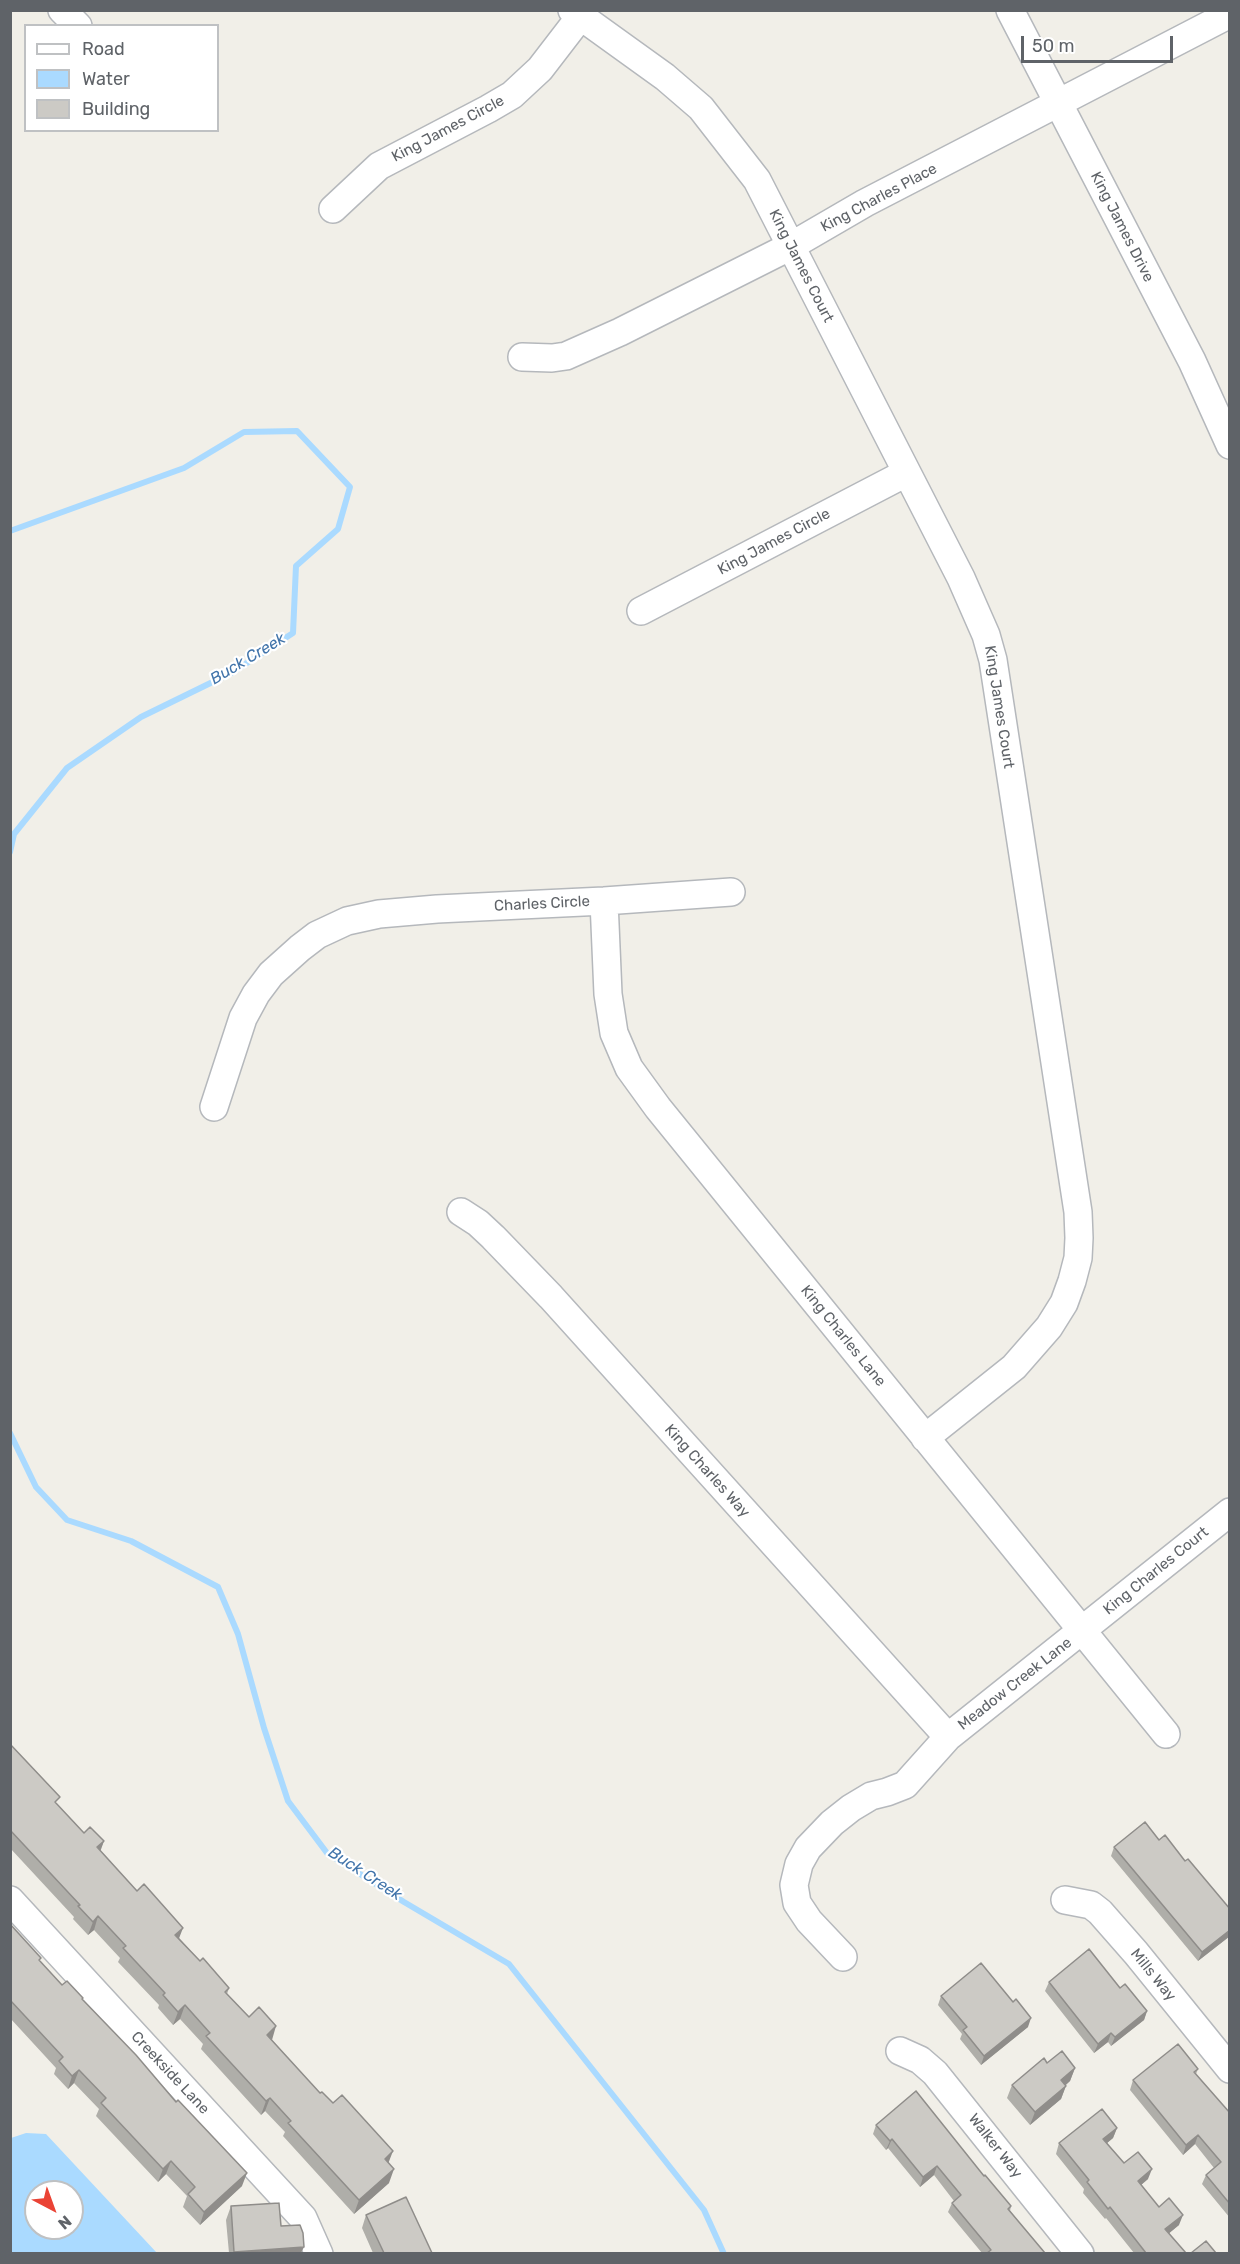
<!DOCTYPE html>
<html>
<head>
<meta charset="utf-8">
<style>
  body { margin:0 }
  #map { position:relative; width:1240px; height:2264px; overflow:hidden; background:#f1efe8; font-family:Rubik,sans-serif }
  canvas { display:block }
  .frame { position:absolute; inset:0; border:12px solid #5f6368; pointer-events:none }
  .legend { position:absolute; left:24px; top:24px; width:195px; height:108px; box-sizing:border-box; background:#fff; border:2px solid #bfc1c3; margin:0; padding:8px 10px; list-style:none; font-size:18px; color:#5f6368 }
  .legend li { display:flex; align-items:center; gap:12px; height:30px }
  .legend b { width:30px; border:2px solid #bfc1c3 }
  .north { position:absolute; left:24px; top:2180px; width:60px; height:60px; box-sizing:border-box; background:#fff; border:2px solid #bfc1c3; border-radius:50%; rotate:139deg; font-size:16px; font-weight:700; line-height:24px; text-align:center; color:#5f6368 }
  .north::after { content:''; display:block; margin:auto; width:21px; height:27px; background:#ea4335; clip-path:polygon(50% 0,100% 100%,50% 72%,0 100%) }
  .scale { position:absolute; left:1021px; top:36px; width:152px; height:27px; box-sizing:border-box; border:3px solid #5f6368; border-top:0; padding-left:8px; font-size:18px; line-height:21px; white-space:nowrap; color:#5f6368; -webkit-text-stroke:4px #fff; paint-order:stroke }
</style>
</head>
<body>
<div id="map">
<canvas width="1240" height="2264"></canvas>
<div class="frame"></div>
<ul class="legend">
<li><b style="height:8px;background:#fff"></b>Road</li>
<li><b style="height:16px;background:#aadaff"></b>Water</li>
<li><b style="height:16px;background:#cccac5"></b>Building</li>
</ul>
<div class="north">N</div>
<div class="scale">50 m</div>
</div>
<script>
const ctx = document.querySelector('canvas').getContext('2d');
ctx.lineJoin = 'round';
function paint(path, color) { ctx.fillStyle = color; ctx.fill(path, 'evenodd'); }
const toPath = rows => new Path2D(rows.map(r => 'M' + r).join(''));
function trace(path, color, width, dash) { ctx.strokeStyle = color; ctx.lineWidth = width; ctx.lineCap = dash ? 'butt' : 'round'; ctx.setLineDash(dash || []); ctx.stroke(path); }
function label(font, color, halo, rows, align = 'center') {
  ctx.font = font + ' Rubik,sans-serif'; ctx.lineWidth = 4.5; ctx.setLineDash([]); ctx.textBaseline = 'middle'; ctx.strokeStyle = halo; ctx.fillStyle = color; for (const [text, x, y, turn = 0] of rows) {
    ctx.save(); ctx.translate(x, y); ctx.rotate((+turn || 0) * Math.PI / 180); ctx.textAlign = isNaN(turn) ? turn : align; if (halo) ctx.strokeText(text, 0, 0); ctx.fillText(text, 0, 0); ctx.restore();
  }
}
paint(toPath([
  [26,2133,46,2134,157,2253,11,2253,11,2138],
  [36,2192,72,2192,72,2228,36,2228]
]), '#aadaff');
trace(toPath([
  [10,531,184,468,244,432,297,431,350,487,338,529,296,566,293,633,233,672,141,717,67,768,14,834,10,852],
  [10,1433,36,1487,67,1520,131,1541,218,1587,238,1634,264,1728,288,1801,327,1853,404,1902,509,1964,704,2210,724,2254]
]), '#aadaff', 6);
const minor = toPath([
  [62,10,78,26],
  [572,10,665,77,701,108,757,180,961,578,986,635,993,660,1078,1212,1079,1238,1078,1258,1072,1281,1064,1303,1049,1327,1014,1367,925,1438],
  [1010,10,1192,361,1230,445],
  [333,209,379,166,488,109,512,95,540,69,580,17],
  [522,357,552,358,566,356,620,332,791,246,865,203,1230,14],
  [641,611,906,473],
  [604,901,608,994,614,1033,629,1068,658,1108,1166,1734],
  [214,1107,243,1018,256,994,271,974,300,948,317,935,347,921,379,914,437,909,604,901,731,892],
  [461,1212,478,1223,493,1237,551,1297,948,1737],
  [10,1900,303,2218,319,2254],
  [1065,1900,1091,1905,1100,1912,1136,1953,1230,2069],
  [843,1957,809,1921,797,1903,794,1885,799,1864,808,1848,832,1823,851,1808,871,1796,887,1792,905,1785,948,1737,1230,1512],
  [900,2051,920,2060,935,2073,1080,2254]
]);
trace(minor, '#b5b8bc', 30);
trace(minor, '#fff', 27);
paint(toPath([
  [10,1744,57,1804,84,1833,104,1841,100,1850,200,1961,229,1988,227,1994,272,2040,320,2093,388,2163,389,2183,354,2214,283,2136,285,2132,265,2111,261,2115,201,2049,203,2044,180,2019,173,2025,158,2008,159,2005,118,1962,120,1958,94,1930,88,1935,73,1919,74,1917,10,1848],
  [1159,1840,1185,1861,1230,1909,1230,1936,1198,1961,1111,1856,1114,1847],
  [10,1924,40,1961,62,1985,83,1998,83,2000,242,2186,200,2225,183,2207,187,2196,166,2174,158,2182,96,2116,99,2109,74,2083,68,2089,54,2074,56,2068,10,2018],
  [1049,1982,1120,1988,1147,2011,1144,2020,1111,2046,1108,2042,1094,2053,1045,1991],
  [941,1996,1028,2027,981,2065,960,2039,962,2034,938,2005],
  [1075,2068,1070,2081,1066,2085,1061,2099,1030,2125,1007,2098,1012,2085],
  [1198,2069,1196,2074,1230,2113,1230,2218,1202,2184,1206,2175,1214,2168,1195,2144,1183,2155,1130,2090,1133,2080],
  [876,2125,984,2176,1011,2206,1010,2211,1045,2253,982,2253,948,2212,952,2203,954,2201,934,2175,920,2187,888,2148,886,2150,873,2134],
  [1117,2128,1113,2138,1107,2143,1124,2163,1148,2179,1141,2185,1159,2207,1179,2225,1169,2233,1186,2253,1134,2253,1106,2218,1105,2219,1083,2193,1084,2189,1056,2154,1059,2143],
  [231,2206,281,2226,301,2253,229,2253,226,2220],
  [366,2215,432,2253,373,2253,362,2228]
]), '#afaea9');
paint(toPath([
  [104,1841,99,1855,97,1847],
  [98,1916,94,1930,88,1935,93,1922],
  [183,1928,178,1941,175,1935],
  [1230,1930,1230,1936,1198,1961,1202,1952],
  [185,2005,180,2019,173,2025,178,2012],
  [1147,2011,1144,2020,1111,2046,1115,2037],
  [1031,2018,1028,2027,981,2065,984,2056],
  [276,2026,272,2040,267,2035],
  [1111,2033,1108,2042,1094,2053,1098,2044],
  [1075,2068,1070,2081,1056,2093,1061,2080],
  [79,2070,74,2083,68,2089,72,2076],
  [1066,2086,1061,2099,1030,2125,1035,2112],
  [270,2098,265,2111,261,2115,266,2101],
  [1117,2128,1113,2138,1100,2149,1103,2139],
  [1198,2135,1195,2144,1183,2155,1186,2145],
  [892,2139,888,2148,886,2150,890,2141],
  [393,2151,388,2164,385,2159],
  [171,2161,166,2174,158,2182,163,2169],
  [937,2166,934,2175,920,2187,923,2177],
  [394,2169,389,2183,354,2214,359,2200],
  [1152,2169,1148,2179,1134,2191,1138,2181],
  [247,2173,242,2186,200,2225,204,2212],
  [1183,2215,1179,2225,1161,2240,1165,2229],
  [304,2247,301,2253,234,2253,234,2252]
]), '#8f8d8a');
const building = toPath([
  [10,1744,60,1797,55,1802,84,1833,90,1827,104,1841,97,1847,137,1891,144,1884,183,1928,175,1935,200,1961,203,1958,229,1988,225,1992,249,2017,259,2007,276,2026,267,2035,320,2093,322,2092,333,2103,342,2095,393,2151,385,2159,394,2169,359,2200,288,2123,291,2121,270,2098,266,2101,206,2036,210,2033,185,2005,178,2012,163,1995,165,1993,123,1948,126,1946,98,1916,93,1922,78,1906,80,1905,10,1830,10,1744],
  [1145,1822,1159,1840,1165,1835,1185,1861,1188,1859,1230,1909,1230,1930,1202,1952,1114,1847,1145,1822],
  [10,1924,41,1958,39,1960,62,1985,67,1981,83,1998,82,1999,136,2055,176,2102,178,2100,247,2173,204,2212,188,2194,195,2187,171,2161,163,2169,101,2103,106,2098,79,2070,72,2076,59,2061,63,2057,10,2000,10,1924],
  [1089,1949,1120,1988,1125,1984,1147,2011,1115,2037,1111,2033,1098,2044,1049,1982,1089,1949],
  [981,1963,1013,2002,1016,1999,1031,2018,984,2056,963,2030,967,2027,941,1996,981,1963],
  [1178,2044,1198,2069,1194,2072,1230,2113,1230,2204,1206,2175,1221,2162,1198,2135,1186,2145,1133,2080,1178,2044],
  [1062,2051,1075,2068,1061,2080,1066,2086,1035,2112,1012,2085,1044,2058,1047,2063,1062,2051],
  [916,2091,984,2176,985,2175,1011,2206,1008,2209,1045,2253,987,2253,991,2250,952,2203,961,2195,937,2166,923,2177,892,2139,890,2141,876,2125,916,2091],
  [1102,2109,1117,2128,1103,2139,1124,2163,1138,2152,1152,2169,1138,2181,1159,2207,1169,2198,1183,2215,1165,2229,1186,2253,1146,2253,1110,2207,1108,2209,1087,2182,1089,2180,1059,2143,1102,2109],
  [406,2197,432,2253,384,2253,366,2215,406,2197],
  [279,2203,281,2226,300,2225,303,2233,304,2247,234,2252,231,2206,279,2203],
  [1206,2241,1216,2253,1191,2253,1206,2241]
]);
paint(building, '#cccac5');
trace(building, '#8f8d8a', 1.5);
label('15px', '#5f6368', '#fff', [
  ["King James Circle",448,129,-28],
  ["King Charles Place",879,198,-28],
  ["King James Drive",1122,227,63],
  ["King James Court",801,266,63],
  ["King James Circle",774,542,-28],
  ["King James Court",999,707,81],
  ["Charles Circle",542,904,-3],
  ["King Charles Lane",843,1336,51],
  ["King Charles Way",707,1471,48],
  ["King Charles Court",1156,1571,-39],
  ["Meadow Creek Lane",1015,1684,-38],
  ["Mills Way",1153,1975,51],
  ["Creekside Lane",170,2073,47],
  ["Walker Way",995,2146,52]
]);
label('italic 16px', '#4174aa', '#fff', [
  ["Buck Creek",248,659,-31],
  ["Buck Creek",365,1874,33]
]);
</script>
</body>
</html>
